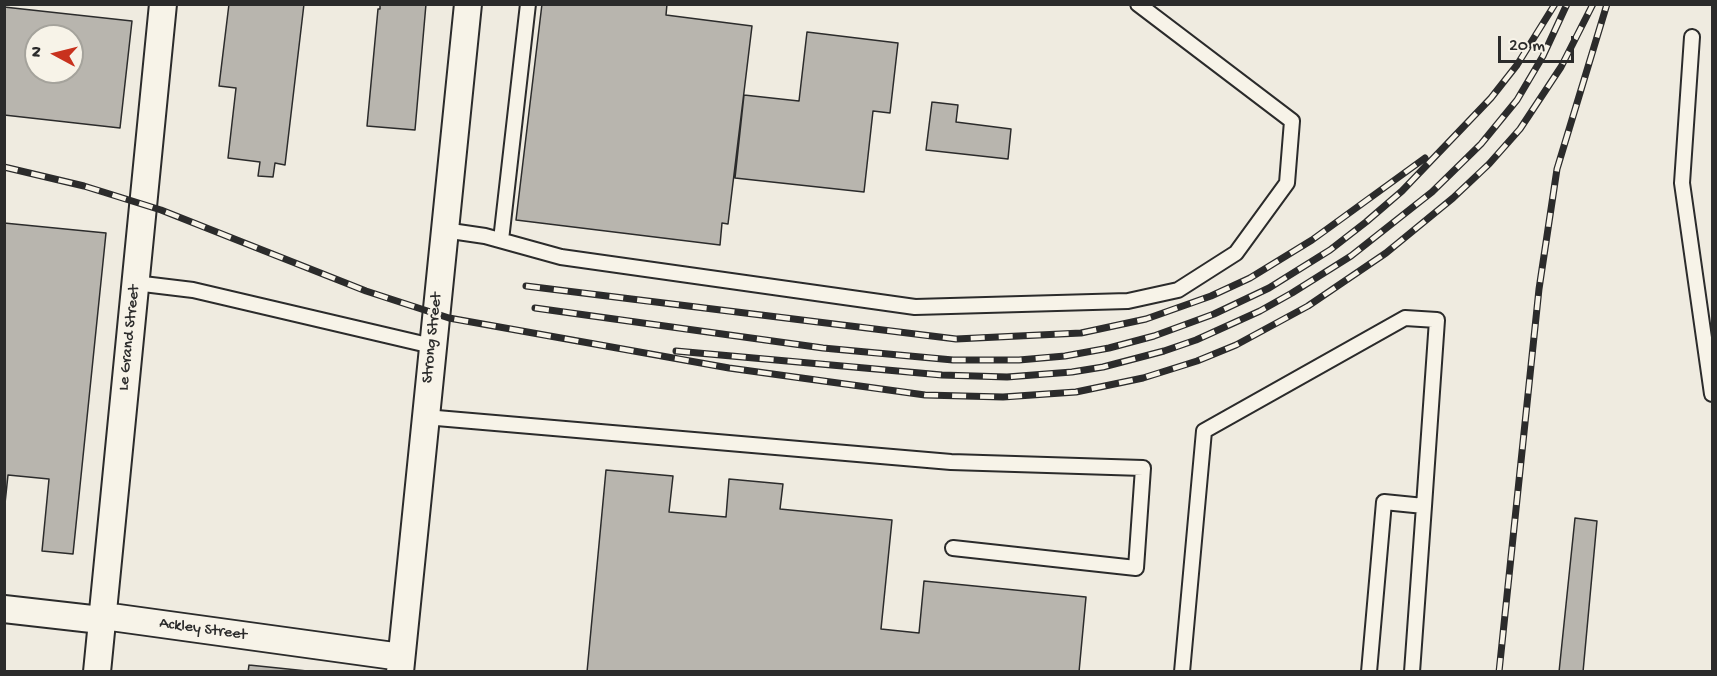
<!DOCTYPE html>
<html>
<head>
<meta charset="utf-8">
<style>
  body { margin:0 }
  #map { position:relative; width:1717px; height:676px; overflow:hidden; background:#efebe0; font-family:"Gochi Hand",sans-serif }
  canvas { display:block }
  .frame { position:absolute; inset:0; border:6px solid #2b2b2b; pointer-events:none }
  .north { position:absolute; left:24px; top:24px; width:60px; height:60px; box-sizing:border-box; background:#f7f3e8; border:2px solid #a5a39c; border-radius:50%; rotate:277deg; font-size:16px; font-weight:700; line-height:24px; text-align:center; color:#2b2b2b }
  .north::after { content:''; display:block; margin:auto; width:21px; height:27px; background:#c8321e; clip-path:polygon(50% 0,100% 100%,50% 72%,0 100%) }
  .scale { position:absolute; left:1498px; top:36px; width:76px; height:27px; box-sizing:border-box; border:3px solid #2b2b2b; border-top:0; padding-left:8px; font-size:18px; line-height:21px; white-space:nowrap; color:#2b2b2b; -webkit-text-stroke:4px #f7f3e8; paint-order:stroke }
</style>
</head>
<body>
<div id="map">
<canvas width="1717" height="676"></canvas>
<div class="frame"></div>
<div class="north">N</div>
<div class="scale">20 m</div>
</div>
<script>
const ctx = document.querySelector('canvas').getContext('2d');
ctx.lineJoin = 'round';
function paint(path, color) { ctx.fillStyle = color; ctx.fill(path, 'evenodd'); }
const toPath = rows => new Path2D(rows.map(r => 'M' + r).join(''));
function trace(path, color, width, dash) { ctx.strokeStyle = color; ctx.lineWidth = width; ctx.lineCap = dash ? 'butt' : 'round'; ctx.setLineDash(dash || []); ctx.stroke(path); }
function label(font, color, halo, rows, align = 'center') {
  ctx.font = font + ' "Gochi Hand",sans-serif'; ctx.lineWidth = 5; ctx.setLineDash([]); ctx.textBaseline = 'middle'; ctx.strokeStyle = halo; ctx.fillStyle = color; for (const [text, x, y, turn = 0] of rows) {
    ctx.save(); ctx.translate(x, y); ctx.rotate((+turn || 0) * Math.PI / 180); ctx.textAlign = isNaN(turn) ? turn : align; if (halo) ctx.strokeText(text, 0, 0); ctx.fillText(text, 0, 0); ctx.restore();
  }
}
const building = toPath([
  [229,4,304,4,285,165,275,163,273,177,258,176,260,162,228,158,236,88,219,86,229,4],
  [380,4,426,4,415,130,367,126,378,9,380,9,380,4],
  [542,4,667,4,666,15,752,26,728,224,722,223,720,245,516,220,542,4],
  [4,7,132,21,120,128,4,115,4,7],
  [36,36,72,36,72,72,36,72,36,36],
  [807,32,898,43,890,113,873,111,864,192,735,178,744,95,799,101,807,32],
  [932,102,958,105,956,122,1011,129,1008,159,926,150,932,102],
  [4,223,106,233,73,554,42,551,49,479,8,475,4,513,4,223],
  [606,470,673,476,669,512,726,517,729,479,783,484,780,509,892,520,881,629,919,633,924,581,1086,597,1079,672,587,672,606,470],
  [1575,518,1597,521,1583,672,1559,672,1575,518],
  [249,665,317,672,248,672,249,665]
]);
paint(building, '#b8b5ae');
trace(building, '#2b2b2b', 1.5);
const lane = toPath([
  [1692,37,1682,183,1712,394],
  [444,230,485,236,561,257,915,307,1128,301,1178,290,1236,253,1287,183,1292,121,1138,4],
  [501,240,528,4],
  [135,283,193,290,432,346],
  [425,417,951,462,1143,468,1136,568,953,548],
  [1182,672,1204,431,1405,318,1437,320,1424,506],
  [1369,672,1384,502,1424,506,1412,672]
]);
const street = toPath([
  [4,609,92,619,111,617,401,657],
  [97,672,163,4],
  [400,672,468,4]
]);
trace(lane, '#2b2b2b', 18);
trace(street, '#2b2b2b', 30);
trace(lane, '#f7f3e8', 14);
trace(street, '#f7f3e8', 26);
const rail = toPath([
  [4,167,84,186,161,210,366,291,449,318,729,368,925,395,1003,397,1076,392,1143,378,1197,361,1236,345,1308,306,1386,253,1453,198,1489,164,1520,129,1561,67,1593,4],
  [526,286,956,339,1081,333,1146,319,1211,296,1250,278,1312,240,1425,158],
  [535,308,823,348,953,360,1019,360,1065,356,1109,348,1154,336,1214,314,1269,288,1330,250,1366,222,1402,191,1491,98,1517,65,1555,4],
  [676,351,942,375,1007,377,1072,372,1103,367,1164,351,1196,340,1260,311,1292,293,1351,256,1432,192,1481,144,1517,100,1543,56,1567,4],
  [1499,672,1539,289,1557,169,1607,4]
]);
trace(rail, '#2b2b2b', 7);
trace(rail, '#f7f3e8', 4.5, [14]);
label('16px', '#2b2b2b', '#f7f3e8', [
  ["Le Grand Street",130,338,-84],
  ["Strong Street",433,338,-84],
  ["Ackley Street",203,630,8]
]);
</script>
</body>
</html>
